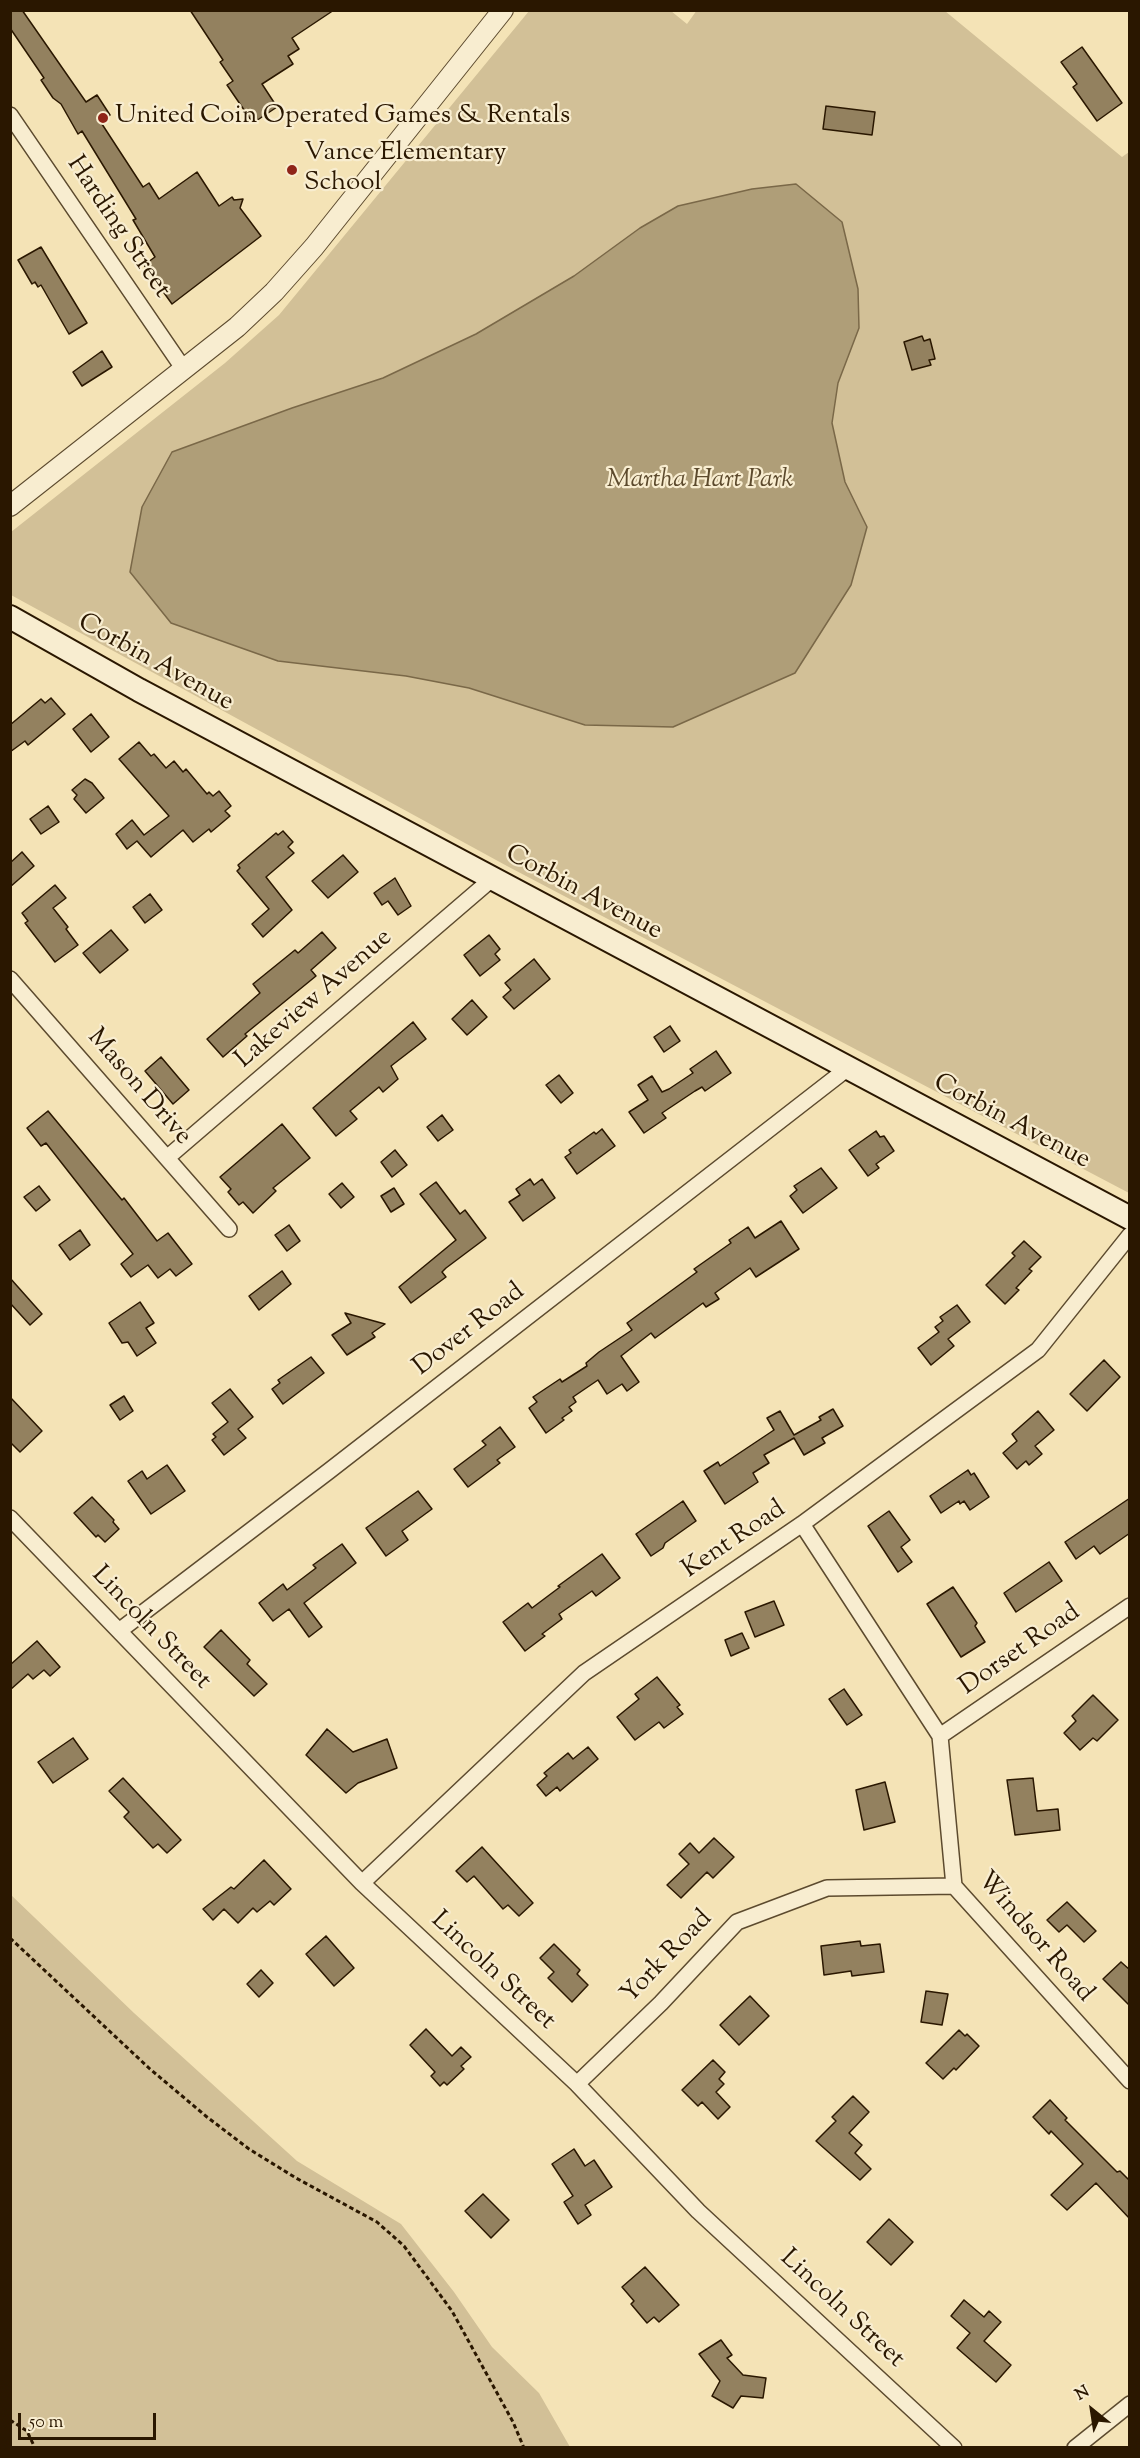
<!DOCTYPE html>
<html>
<head>
<meta charset="utf-8">
<style>
  body { margin:0 }
  #map { position:relative; width:1140px; height:2458px; overflow:hidden; background:#f4e3b6; font-family:"Sorts Mill Goudy",serif }
  canvas { display:block }
  .frame { position:absolute; inset:0; border:12px solid #2a1700; pointer-events:none }
  .north { position:absolute; left:1062px; top:2380px; width:60px; height:60px; -webkit-text-stroke:4px #f8edd0; paint-order:stroke; rotate:330deg; font-size:16px; font-weight:700; line-height:24px; text-align:center; color:#2a1700 }
  .north::after { content:''; display:block; margin:auto; width:21px; height:27px; background:#2a1700; clip-path:polygon(50% 0,100% 100%,50% 72%,0 100%) }
  .scale { position:absolute; left:18px; top:2413px; width:138px; height:27px; box-sizing:border-box; border:3px solid #2a1700; border-top:0; padding-left:8px; font-size:18px; line-height:21px; white-space:nowrap; color:#2a1700; -webkit-text-stroke:4px #f8edd0; paint-order:stroke }
</style>
</head>
<body>
<div id="map">
<canvas width="1140" height="2458"></canvas>
<div class="frame"></div>
<div class="north">N</div>
<div class="scale">50 m</div>
</div>
<script>
const ctx = document.querySelector('canvas').getContext('2d');
ctx.lineJoin = 'round';
function paint(path, color) { ctx.fillStyle = color; ctx.fill(path, 'evenodd'); }
const toPath = rows => new Path2D(rows.map(r => 'M' + r).join(''));
function trace(path, color, width, dash) { ctx.strokeStyle = color; ctx.lineWidth = width; ctx.lineCap = dash ? 'butt' : 'round'; ctx.setLineDash(dash || []); ctx.stroke(path); }
function label(font, color, halo, rows, align = 'center') {
  ctx.font = font + ' "Sorts Mill Goudy",serif'; ctx.lineWidth = 4.5; ctx.setLineDash([]); ctx.textBaseline = 'middle'; ctx.strokeStyle = halo; ctx.fillStyle = color; for (const [text, x, y, turn = 0] of rows) {
    ctx.save(); ctx.translate(x, y); ctx.rotate((+turn || 0) * Math.PI / 180); ctx.textAlign = isNaN(turn) ? turn : align; if (halo) ctx.strokeText(text, 0, 0); ctx.fillText(text, 0, 0); ctx.restore();
  }
}
paint(toPath([
  [697,10,945,11,1122,157,1129,152,1129,1193,507,866,11,595,11,532,225,363,279,315,529,11,671,11,687,24],
  [10,1894,134,2013,297,2161,401,2224,454,2292,492,2347,539,2393,570,2447,11,2447]
]), '#d2c097');
const water = toPath([
  [796,184,842,222,858,289,859,328,838,383,832,423,845,482,867,527,851,585,795,673,673,727,585,725,469,688,406,676,278,661,171,623,130,572,142,507,172,452,292,408,383,378,476,334,574,276,640,228,678,206,752,189,796,184]
]);
paint(water, '#af9e78');
trace(water, '#7a6848', 1.5);
const building = toPath([
  [10,10,22,10,86,102,97,95,110,115,100,121,143,187,149,183,159,199,197,172,219,206,232,197,234,200,243,199,240,208,261,236,172,304,144,265,155,257,133,220,136,219,82,131,78,134,61,104,53,98,41,80,44,78,10,28,10,10],
  [190,10,334,10,292,38,299,49,288,56,293,64,262,84,277,107,253,123,227,85,233,81,220,62,223,60,190,10],
  [1082,47,1122,103,1097,121,1073,87,1077,84,1061,62,1082,47],
  [826,106,875,112,872,135,823,129,826,106],
  [41,247,87,323,69,334,41,285,38,287,35,282,32,284,18,260,41,247],
  [922,336,924,341,930,339,935,359,929,360,931,365,912,370,904,342,922,336],
  [102,351,112,367,82,386,73,372,102,351],
  [51,698,65,714,28,745,25,741,10,752,10,725,41,699,45,703,51,698],
  [91,714,109,737,91,752,73,729,91,714],
  [139,742,151,756,154,754,166,768,174,761,183,772,186,769,207,794,209,792,213,796,219,791,231,806,225,811,230,816,211,832,209,829,193,842,183,830,151,857,137,841,127,849,116,834,132,820,144,835,169,816,119,759,139,742],
  [85,779,92,783,104,798,86,813,74,799,77,795,72,790,85,779],
  [48,806,59,822,41,834,30,819,48,806],
  [283,831,293,842,288,847,294,853,266,877,292,910,263,937,252,924,269,909,237,871,240,868,238,865,276,833,278,835,283,831],
  [22,852,34,866,10,887,10,863,22,852],
  [343,855,358,872,328,898,312,881,343,855],
  [395,878,411,906,398,915,388,901,382,905,374,893,395,878],
  [55,885,66,898,53,908,68,927,66,929,78,945,55,962,25,923,28,921,22,913,55,885],
  [150,894,162,910,145,923,133,907,150,894],
  [111,930,128,950,100,973,83,953,111,930],
  [322,932,336,948,311,970,316,976,245,1034,247,1036,223,1057,207,1039,260,993,253,984,295,950,298,953,322,932],
  [489,935,500,949,495,954,500,960,480,976,464,955,489,935],
  [534,959,550,979,514,1009,503,997,511,990,505,983,534,959],
  [472,1000,487,1017,467,1035,452,1019,472,1000],
  [413,1022,426,1039,391,1066,398,1079,383,1092,379,1087,350,1111,357,1119,336,1136,313,1108,413,1022],
  [670,1026,680,1041,664,1052,654,1037,670,1026],
  [716,1051,731,1073,705,1091,702,1087,695,1091,662,1113,666,1118,644,1133,629,1112,648,1100,638,1085,652,1076,662,1092,669,1089,693,1073,690,1069,716,1051],
  [161,1057,189,1090,173,1104,145,1071,161,1057],
  [559,1075,573,1093,561,1103,546,1085,559,1075],
  [48,1111,122,1200,124,1198,157,1241,168,1233,192,1264,176,1276,170,1269,158,1278,148,1265,131,1277,121,1264,133,1254,46,1143,41,1146,27,1128,48,1111],
  [442,1115,453,1130,438,1141,427,1127,442,1115],
  [282,1124,310,1158,273,1188,276,1191,253,1213,243,1202,239,1205,228,1192,231,1189,220,1177,282,1124],
  [602,1129,615,1146,577,1174,565,1157,571,1153,569,1150,594,1132,596,1134,602,1129],
  [876,1131,880,1137,884,1136,894,1151,876,1164,879,1168,868,1176,849,1150,876,1131],
  [395,1150,407,1165,392,1177,381,1162,395,1150],
  [821,1168,837,1188,803,1213,790,1196,797,1190,794,1186,821,1168],
  [530,1179,534,1185,542,1179,555,1198,523,1221,509,1202,520,1195,516,1189,530,1179],
  [436,1182,460,1214,465,1210,486,1238,446,1268,442,1272,446,1277,411,1303,399,1287,456,1240,420,1194,436,1182],
  [342,1183,354,1197,341,1208,329,1194,342,1183],
  [39,1186,50,1200,36,1211,24,1197,39,1186],
  [394,1188,404,1204,391,1212,381,1196,394,1188],
  [781,1221,799,1249,756,1277,750,1268,715,1293,719,1299,706,1307,703,1303,655,1338,651,1333,621,1356,639,1382,627,1391,622,1384,607,1394,598,1380,573,1397,576,1402,569,1407,572,1411,562,1418,564,1420,546,1433,529,1408,537,1402,533,1397,560,1379,562,1382,587,1366,586,1363,599,1352,632,1330,627,1323,697,1272,694,1269,731,1243,729,1240,748,1227,755,1238,781,1221],
  [289,1225,300,1241,287,1251,275,1235,289,1225],
  [80,1230,90,1245,70,1260,59,1245,80,1230],
  [1024,1241,1041,1257,1029,1269,1032,1271,1016,1288,1019,1290,1005,1304,986,1285,1015,1256,1012,1253,1024,1241],
  [282,1271,291,1284,259,1310,249,1296,282,1271],
  [10,1278,42,1314,30,1325,10,1303,10,1278],
  [140,1302,154,1323,146,1328,156,1343,137,1356,128,1342,122,1343,109,1323,140,1302],
  [957,1305,970,1322,948,1339,954,1346,931,1365,918,1348,939,1332,935,1327,943,1321,940,1317,957,1305],
  [345,1313,385,1324,372,1333,375,1337,347,1355,332,1335,351,1323,345,1313],
  [311,1357,324,1373,283,1404,272,1389,280,1383,278,1380,311,1357],
  [1104,1360,1120,1377,1087,1411,1070,1394,1104,1360],
  [230,1389,253,1417,238,1429,246,1438,224,1455,212,1440,216,1437,213,1434,228,1422,212,1403,230,1389],
  [124,1396,133,1411,120,1420,110,1405,124,1396],
  [10,1397,42,1431,20,1452,10,1442,10,1397],
  [833,1409,843,1426,822,1438,825,1443,804,1455,794,1438,764,1455,769,1463,753,1473,758,1482,725,1504,704,1471,718,1462,720,1466,774,1430,767,1418,780,1411,794,1435,821,1420,819,1417,833,1409],
  [1038,1411,1054,1430,1035,1446,1042,1454,1029,1465,1026,1461,1017,1469,1003,1453,1017,1441,1012,1434,1038,1411],
  [500,1427,515,1447,497,1460,500,1463,468,1487,454,1469,486,1445,482,1441,500,1427],
  [167,1465,185,1491,151,1514,128,1481,142,1471,147,1479,167,1465],
  [968,1470,971,1475,974,1473,989,1497,970,1510,964,1501,960,1504,959,1501,941,1513,930,1496,968,1470],
  [418,1491,432,1509,402,1531,408,1540,386,1556,366,1528,418,1491],
  [92,1497,114,1520,113,1522,119,1529,105,1542,98,1535,96,1537,74,1513,92,1497],
  [1130,1498,1130,1533,1100,1554,1094,1546,1076,1559,1065,1542,1130,1498],
  [683,1501,696,1521,665,1543,663,1548,651,1556,636,1534,683,1501],
  [889,1511,910,1540,901,1547,912,1562,898,1572,868,1526,889,1511],
  [342,1544,356,1563,304,1603,322,1627,309,1637,289,1609,273,1621,259,1603,283,1584,287,1590,316,1568,313,1565,342,1544],
  [602,1554,620,1578,596,1596,592,1591,559,1614,562,1619,542,1634,545,1636,525,1651,503,1622,528,1603,532,1608,560,1587,558,1586,602,1554],
  [1049,1562,1062,1581,1016,1612,1004,1593,1049,1562],
  [953,1587,977,1623,975,1626,985,1642,961,1657,927,1604,953,1587],
  [774,1601,784,1625,755,1637,745,1612,774,1601],
  [221,1630,250,1660,247,1664,267,1684,254,1696,204,1647,221,1630],
  [742,1633,749,1648,731,1656,725,1640,742,1633],
  [37,1641,60,1667,50,1676,44,1670,33,1679,28,1674,10,1690,10,1665,37,1641],
  [657,1677,680,1705,677,1707,683,1714,664,1728,659,1722,635,1740,617,1717,639,1699,635,1694,657,1677],
  [844,1689,862,1715,847,1725,829,1699,844,1689],
  [1093,1695,1118,1720,1097,1741,1093,1738,1080,1750,1064,1733,1076,1721,1072,1716,1093,1695],
  [327,1729,353,1752,387,1739,397,1768,358,1783,346,1793,306,1755,327,1729],
  [73,1738,88,1759,53,1783,38,1762,73,1738],
  [588,1747,598,1759,560,1791,557,1787,546,1796,537,1785,547,1776,544,1773,568,1753,573,1759,588,1747],
  [123,1778,181,1840,167,1853,158,1844,153,1848,124,1817,129,1812,109,1791,123,1778],
  [1033,1778,1037,1811,1058,1809,1060,1830,1015,1835,1007,1780,1033,1778],
  [885,1782,895,1822,864,1830,856,1790,885,1782],
  [714,1838,734,1857,713,1878,707,1872,681,1898,667,1885,689,1864,679,1854,690,1843,699,1853,714,1838],
  [482,1847,533,1903,519,1916,508,1905,503,1909,474,1876,467,1882,456,1871,482,1847],
  [264,1860,291,1889,274,1905,270,1901,257,1912,253,1908,238,1923,224,1909,213,1920,203,1909,231,1887,234,1889,264,1860],
  [1067,1902,1096,1931,1084,1942,1067,1925,1059,1932,1047,1920,1067,1902],
  [326,1936,354,1968,334,1986,306,1954,326,1936],
  [860,1941,861,1946,880,1944,884,1972,852,1976,851,1971,824,1975,821,1946,860,1941],
  [554,1944,580,1970,577,1974,588,1985,572,2002,548,1978,554,1972,540,1958,554,1944],
  [1121,1962,1130,1970,1130,2006,1103,1979,1121,1962],
  [261,1970,273,1983,259,1997,247,1984,261,1970],
  [926,1991,948,1994,942,2025,921,2022,926,1991],
  [750,1996,769,2016,739,2045,720,2025,750,1996],
  [426,2029,452,2056,461,2047,471,2057,461,2066,464,2069,447,2085,444,2082,440,2086,431,2076,435,2072,410,2045,426,2029],
  [959,2030,965,2036,967,2034,979,2046,956,2070,954,2068,943,2079,926,2063,959,2030],
  [713,2060,725,2072,719,2079,724,2084,716,2092,730,2107,718,2119,702,2102,698,2106,682,2090,713,2060],
  [853,2096,869,2112,849,2133,862,2145,855,2153,871,2169,860,2180,816,2141,836,2121,832,2117,853,2096],
  [1050,2100,1067,2118,1065,2120,1117,2172,1120,2171,1130,2181,1130,2219,1096,2183,1067,2210,1051,2195,1083,2164,1051,2131,1049,2134,1033,2117,1050,2100],
  [574,2149,585,2166,594,2160,612,2187,585,2205,591,2215,578,2224,564,2202,573,2196,552,2164,574,2149],
  [483,2194,509,2220,491,2238,465,2211,483,2194],
  [889,2219,913,2242,891,2265,867,2242,889,2219],
  [645,2267,679,2305,659,2322,654,2317,647,2323,631,2304,634,2301,622,2287,645,2267],
  [964,2300,984,2317,989,2311,1001,2322,984,2341,1011,2365,996,2382,957,2348,970,2333,951,2316,964,2300],
  [721,2340,732,2355,727,2358,743,2375,766,2378,763,2398,741,2396,733,2408,712,2396,720,2381,699,2354,721,2340]
]);
paint(building, '#93815f');
trace(building, '#2a1700', 1.5);
const minor = toPath([
  [10,115,183,368],
  [10,979,229,1229],
  [168,1157,493,878],
  [10,1518,362,1883,577,2084,698,2211,954,2448],
  [802,1524,940,1736,954,1886,1130,2081],
  [119,1631,329,1471,848,1068],
  [940,1736,1130,1606],
  [362,1883,584,1673,802,1524,1038,1350,1130,1235],
  [577,2084,661,2003,737,1922,827,1888,954,1886],
  [1075,2448,1130,2404]
]);
const tertiary = toPath([
  [10,506,237,327,274,292,314,247,503,10]
]);
const secondary = toPath([
  [10,617,139,690,1130,1218]
]);
trace(minor, '#5c4a2e', 18);
trace(tertiary, '#5c4a2e', 22);
trace(secondary, '#2a1700', 26);
trace(toPath([
  [10,1938,150,2069,207,2117,249,2149,296,2178,377,2222,404,2246,452,2311,513,2422,524,2448],
  [10,2420,27,2431,35,2448]
]), '#2a1700', 3, [4.5, 3]);
trace(minor, '#f8edd0', 15);
trace(tertiary, '#f8edd0', 20);
trace(secondary, '#f8edd0', 22);
for (const [x, y, r, color] of [
  [103,118,6,"#8f2418"],
  [292,170,6,"#8f2418"]
]) { const dot = new Path2D(); dot.arc(x, y, r, 0, 2 * Math.PI); ctx.fillStyle = color; ctx.fill(dot); trace(dot, '#f8edd0', 2); }
label('26px', '#2a1700', '#f8edd0', [
  ["United Coin Operated Games & Rentals",115,118],
  ["Vance Elementary",304,155],
  ["School",304,185]
], 'left');
label('26px', '#2a1700', '#f8edd0', [
  ["Harding Street",117,228,56],
  ["Corbin Avenue",155,664,29],
  ["Corbin Avenue",583,894,28],
  ["Lakeview Avenue",315,1000,-41],
  ["Mason Drive",138,1088,49],
  ["Corbin Avenue",1011,1123,28],
  ["Dover Road",470,1331,-38],
  ["Kent Road",735,1541,-34],
  ["Lincoln Street",150,1629,46],
  ["Dorset Road",1021,1651,-35],
  ["Windsor Road",1034,1938,49],
  ["York Road",668,1958,-46],
  ["Lincoln Street",492,1972,43],
  ["Lincoln Street",841,2310,43]
]);
label('italic 26px', '#5c4a2d', '#f8edd0', [
  ["Martha Hart Park",700,482]
]);
</script>
</body>
</html>
